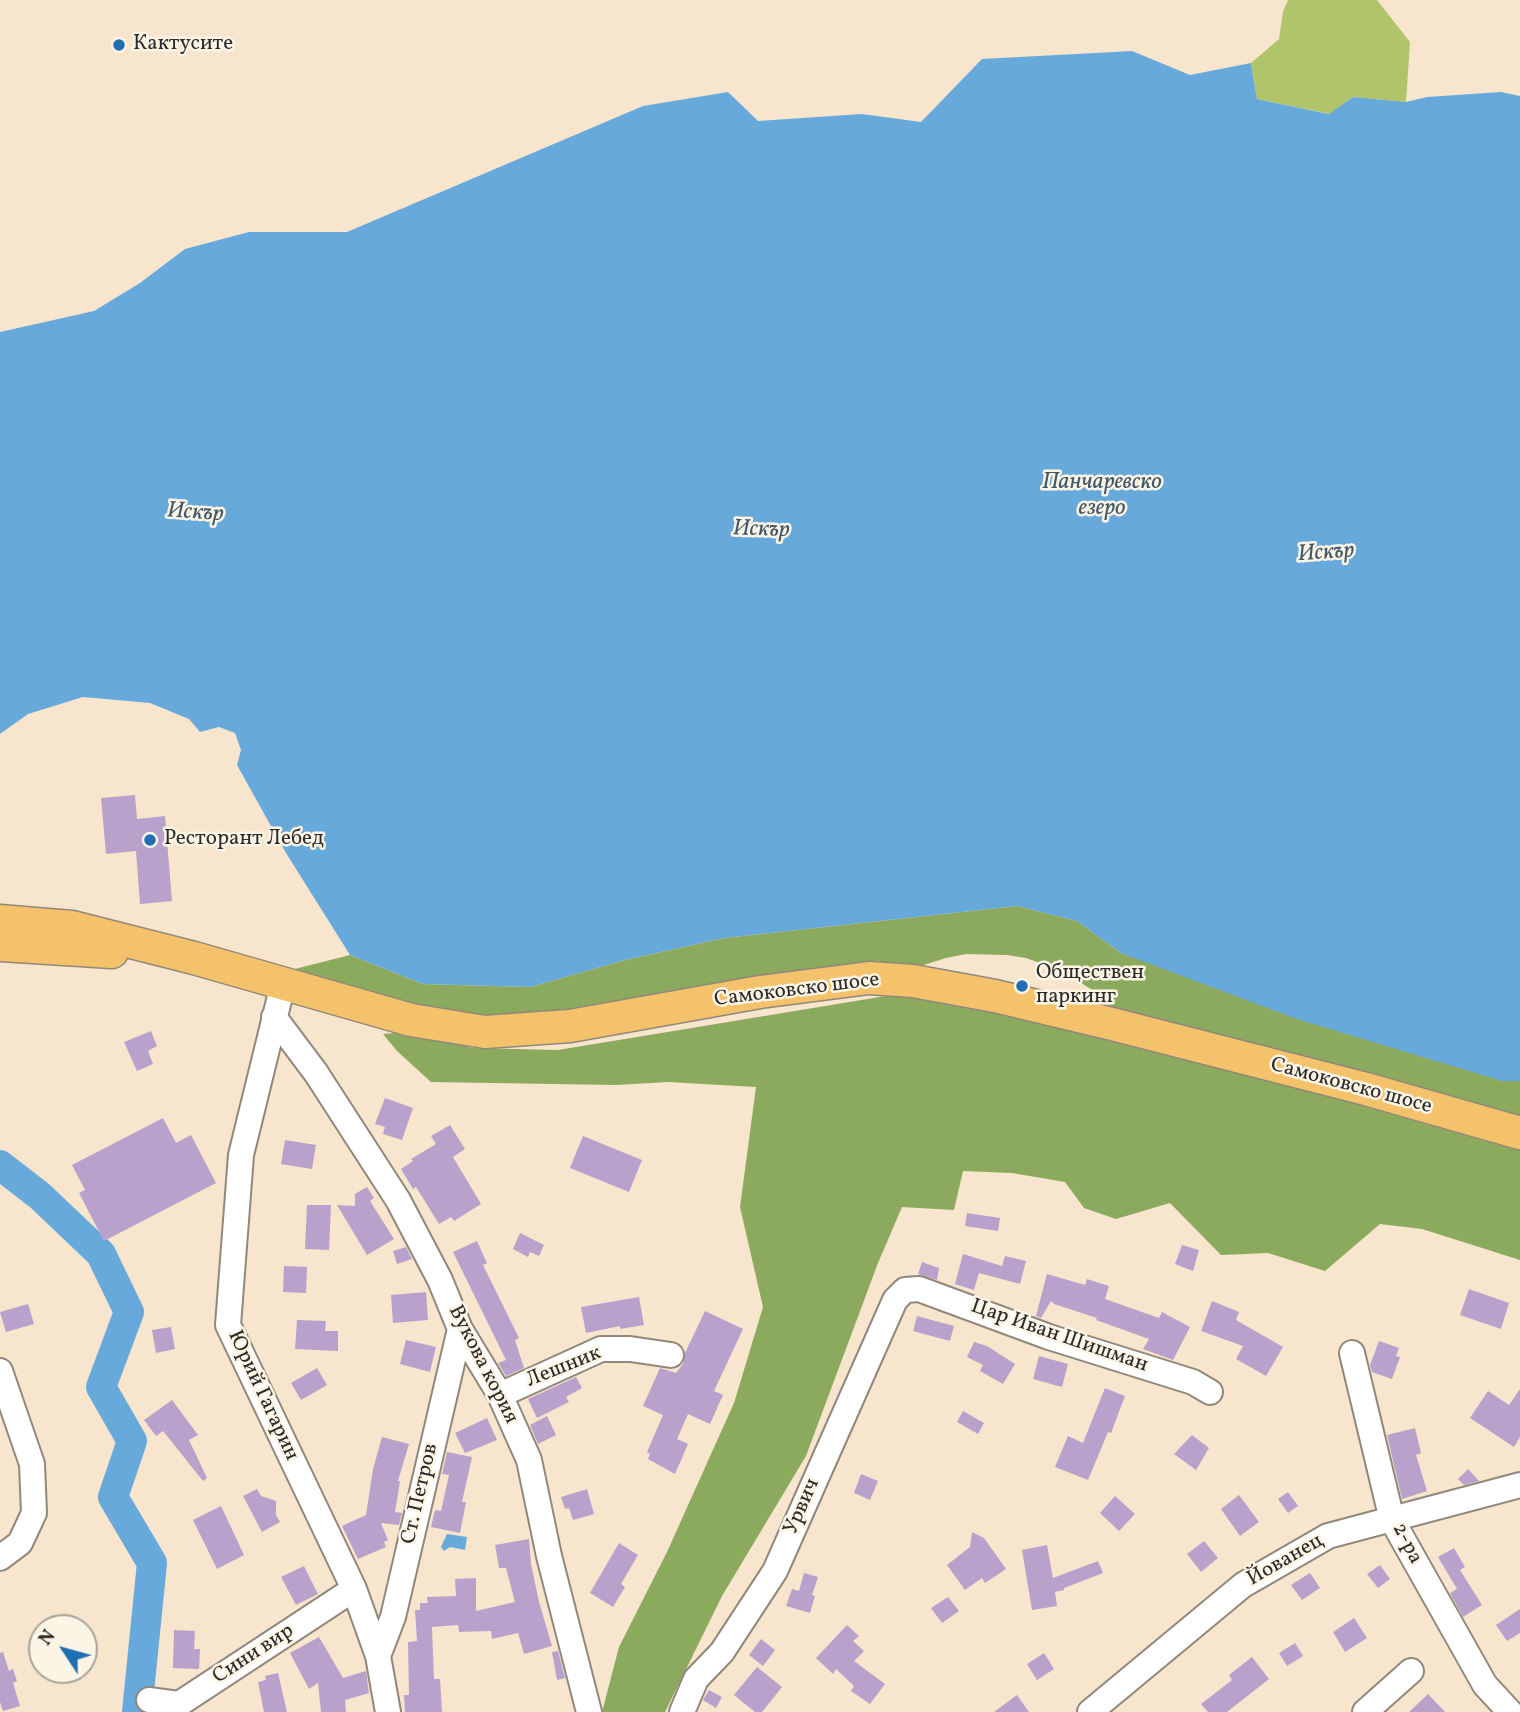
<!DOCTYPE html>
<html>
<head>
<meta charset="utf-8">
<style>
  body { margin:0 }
  #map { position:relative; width:1520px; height:1712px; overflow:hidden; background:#f7e5cd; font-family:Vollkorn,serif }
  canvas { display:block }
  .north { position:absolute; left:28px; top:1614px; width:70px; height:70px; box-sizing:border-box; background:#fcf5e5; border:2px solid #a8a49b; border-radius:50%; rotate:306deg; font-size:19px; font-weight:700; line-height:28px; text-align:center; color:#2b2b2b }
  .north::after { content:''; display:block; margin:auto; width:24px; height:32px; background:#1f6fb2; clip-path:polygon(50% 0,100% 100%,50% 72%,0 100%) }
</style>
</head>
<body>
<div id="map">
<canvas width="1520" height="1712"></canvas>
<div class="north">N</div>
</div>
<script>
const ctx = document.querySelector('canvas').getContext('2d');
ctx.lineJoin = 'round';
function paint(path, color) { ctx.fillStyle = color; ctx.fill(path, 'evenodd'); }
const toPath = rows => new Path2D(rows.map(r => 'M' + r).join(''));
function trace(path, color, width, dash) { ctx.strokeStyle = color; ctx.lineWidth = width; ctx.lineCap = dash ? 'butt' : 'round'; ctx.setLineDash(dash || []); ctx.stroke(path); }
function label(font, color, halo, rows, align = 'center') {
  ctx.font = font + ' Vollkorn,serif'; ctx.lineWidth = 5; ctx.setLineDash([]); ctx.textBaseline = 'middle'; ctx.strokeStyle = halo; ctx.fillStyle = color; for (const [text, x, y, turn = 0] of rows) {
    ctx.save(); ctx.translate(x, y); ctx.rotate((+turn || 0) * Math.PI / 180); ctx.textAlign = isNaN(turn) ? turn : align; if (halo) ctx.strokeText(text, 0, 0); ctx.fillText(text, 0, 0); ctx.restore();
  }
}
paint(toPath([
  [1288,0,1377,0,1410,42,1406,102,1353,97,1330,114,1257,99,1251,63,1279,39,1283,12]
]), '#b0c569');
paint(toPath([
  [1017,906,1077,921,1121,953,1502,1081,1520,1081,1520,1125,1120,1017,1094,991,1062,971,1026,958,1007,955,966,954,946,958,911,969,607,1012,472,1020,287,971,350,955,423,984,530,987,625,960,724,938],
  [898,994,1045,1017,1520,1141,1520,1260,1422,1229,1380,1224,1325,1271,1268,1253,1221,1255,1170,1203,1116,1219,1084,1208,1065,1182,1012,1173,963,1171,954,1210,902,1207,878,1263,806,1456,722,1596,665,1712,602,1712,619,1647,667,1552,734,1403,763,1307,740,1207,756,1087,668,1082,616,1085,431,1082,397,1051,383,1034,419,1031,472,1048,558,1050]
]), '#8caa5d');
paint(toPath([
  [1132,51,1190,75,1251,63,1257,99,1329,114,1353,97,1406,102,1427,97,1501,92,1520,96,1520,1081,1502,1081,1297,1019,1121,953,1077,921,1017,906,724,938,625,960,530,987,423,984,350,955,286,853,237,765,241,750,235,733,219,727,200,732,189,719,150,703,83,697,28,714,0,734,0,332,94,311,140,283,185,249,249,232,347,232,643,106,728,92,758,121,862,114,921,122,982,59],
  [447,1534,467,1537,465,1550,450,1547,444,1551,441,1547]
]), '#68a9dc');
trace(toPath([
  [0,1165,40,1196,101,1254,129,1312,101,1387,132,1441,113,1497,152,1563,137,1712]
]), '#68a9dc', 30);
paint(toPath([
  [135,795,137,819,165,816,172,901,140,904,136,851,106,854,101,798],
  [151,1031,157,1046,148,1051,153,1064,137,1071,124,1042],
  [385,1098,413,1108,402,1140,383,1134,385,1127,375,1124],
  [163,1118,176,1143,191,1135,216,1183,104,1241,79,1193,85,1190,72,1165],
  [450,1125,465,1149,453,1157,481,1204,454,1221,451,1217,439,1224,416,1187,413,1189,401,1169,413,1161,411,1159,436,1144,431,1136],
  [583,1136,642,1160,629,1192,570,1168],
  [285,1140,316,1145,312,1169,281,1164],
  [367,1187,374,1198,370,1201,394,1239,367,1255,337,1205,355,1206,355,1194],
  [307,1205,331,1205,329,1250,305,1249],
  [967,1213,1000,1218,998,1231,965,1226],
  [520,1233,544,1245,539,1256,530,1252,528,1257,513,1249],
  [477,1241,487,1263,483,1265,519,1338,515,1340,524,1368,506,1376,498,1363,506,1360,453,1252],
  [1182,1245,1199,1250,1193,1271,1175,1264],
  [406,1247,412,1259,397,1264,393,1251],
  [963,1254,1002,1266,1005,1256,1026,1261,1020,1284,979,1273,974,1290,955,1284],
  [922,1262,939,1268,937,1280,918,1274],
  [284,1266,307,1267,306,1293,283,1292],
  [1047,1274,1085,1285,1087,1279,1109,1286,1105,1299,1159,1318,1162,1312,1190,1327,1173,1360,1143,1349,1149,1339,1096,1320,1097,1318,1054,1304,1051,1301,1041,1318,1036,1316],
  [1469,1289,1509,1303,1501,1329,1460,1315],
  [426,1292,428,1320,393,1323,391,1295],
  [639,1297,644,1325,620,1329,620,1326,586,1333,581,1307],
  [1212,1301,1239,1312,1236,1320,1283,1347,1266,1376,1236,1359,1243,1346,1201,1331],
  [28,1304,34,1324,6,1332,0,1312],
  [705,1311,743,1329,714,1391,723,1395,710,1424,688,1414,677,1439,688,1444,675,1474,648,1459,650,1454,647,1452,663,1415,643,1406,660,1368,676,1373,683,1364,685,1353],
  [917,1316,954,1326,950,1341,913,1331],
  [297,1320,326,1321,325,1331,338,1331,338,1351,295,1349],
  [171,1327,175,1349,156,1353,152,1330],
  [406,1340,436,1347,430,1372,400,1364],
  [1379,1341,1399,1348,1396,1356,1400,1357,1392,1379,1372,1372,1370,1365],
  [974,1342,987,1346,1015,1364,1003,1384,980,1371,983,1365,967,1357],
  [1039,1356,1068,1364,1062,1387,1033,1379],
  [317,1368,327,1385,301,1400,291,1383],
  [576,1377,582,1388,566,1397,569,1402,537,1418,528,1399],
  [1105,1388,1125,1396,1111,1433,1108,1432,1088,1480,1055,1467,1068,1436,1083,1443],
  [1520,1389,1520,1437,1514,1447,1470,1418,1488,1391,1509,1405],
  [172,1400,198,1435,189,1440,207,1478,203,1481,163,1431,156,1436,144,1420],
  [963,1411,984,1423,978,1434,957,1422],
  [547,1416,556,1435,538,1444,530,1425],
  [487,1418,497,1440,465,1453,455,1433],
  [1415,1428,1421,1453,1416,1455,1427,1491,1402,1499,1387,1435],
  [1192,1435,1209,1448,1196,1470,1174,1454],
  [382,1437,409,1444,398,1481,400,1481,395,1512,402,1513,399,1525,381,1523,388,1540,384,1542,386,1547,358,1559,342,1526,366,1515,373,1469],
  [447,1452,472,1457,462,1502,466,1502,460,1533,431,1527,435,1510,441,1511,449,1475,442,1474],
  [1468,1469,1479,1481,1464,1485,1458,1479],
  [861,1474,878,1481,870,1500,854,1493],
  [257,1489,261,1496,276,1501,276,1515,280,1522,262,1532,243,1496],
  [587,1489,594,1514,573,1520,569,1508,565,1509,561,1497],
  [1288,1492,1298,1506,1288,1513,1278,1499],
  [1239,1495,1259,1522,1240,1536,1221,1509],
  [1115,1496,1135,1514,1119,1531,1100,1513],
  [221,1506,244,1555,217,1569,193,1520],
  [972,1532,984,1538,1006,1569,985,1583,982,1578,965,1590,947,1565,970,1547],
  [529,1539,531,1564,539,1602,552,1646,524,1654,518,1633,492,1639,491,1631,459,1632,458,1625,432,1627,434,1679,440,1679,442,1712,405,1712,404,1695,409,1695,408,1642,417,1641,415,1610,420,1610,420,1603,428,1603,427,1597,456,1596,455,1579,476,1578,476,1611,515,1602,506,1568,499,1568,495,1545],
  [1204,1541,1218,1558,1201,1572,1187,1554],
  [619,1543,638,1555,621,1584,625,1587,613,1607,590,1593],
  [1047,1545,1053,1578,1098,1561,1103,1573,1064,1588,1064,1590,1055,1592,1057,1606,1032,1610,1022,1550],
  [1454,1548,1465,1567,1460,1570,1482,1605,1463,1617,1450,1593,1457,1589,1438,1557],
  [1380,1565,1390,1579,1378,1588,1367,1574],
  [304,1566,318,1594,296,1605,281,1577],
  [804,1573,818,1577,812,1595,815,1596,810,1613,786,1606,792,1589,799,1591],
  [1310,1573,1320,1588,1302,1600,1291,1585],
  [948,1597,959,1611,942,1623,931,1608],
  [1520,1609,1520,1633,1507,1641,1496,1625],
  [1354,1618,1367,1638,1345,1652,1333,1632],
  [847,1625,859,1636,853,1641,864,1651,854,1661,885,1684,870,1704,851,1691,854,1686,836,1669,833,1674,816,1658],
  [174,1630,195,1631,194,1649,200,1649,199,1669,173,1668],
  [319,1637,343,1678,366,1671,369,1693,345,1700,346,1712,321,1712,318,1683,309,1689,290,1653],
  [761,1639,775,1650,763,1666,749,1655],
  [1295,1643,1303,1656,1287,1666,1279,1653],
  [558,1651,565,1678,557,1680,552,1652],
  [3,1652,9,1671,13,1669,17,1681,13,1683,20,1706,3,1711,0,1702,0,1653],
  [1044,1653,1054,1669,1037,1680,1027,1664],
  [1252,1657,1269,1679,1227,1712,1208,1712,1201,1704,1232,1680,1229,1675],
  [757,1667,782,1687,762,1712,755,1712,734,1695],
  [278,1673,287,1712,264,1712,258,1682,266,1680,265,1676],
  [709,1690,722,1697,716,1708,703,1700],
  [1428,1694,1445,1712,1409,1712],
  [1017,1695,1029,1712,994,1712]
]), '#b8a2cb');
const minor = toPath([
  [283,984,241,1155,228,1325,354,1589,378,1656,388,1712],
  [274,1017,316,1073,398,1200,440,1280,460,1329,500,1395,529,1460,549,1556,589,1712],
  [1352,1353,1392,1520,1485,1685,1510,1712],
  [0,1371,32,1464,34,1513,20,1543,0,1558],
  [500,1395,601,1349,630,1349,671,1355],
  [378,1656,393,1617,460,1329],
  [149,1700,179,1704,354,1589],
  [682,1712,696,1679,722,1652,775,1571,895,1300,905,1290,919,1289,1049,1337,1193,1382,1210,1392],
  [1090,1712,1243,1585,1328,1536,1520,1485],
  [1365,1712,1411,1671]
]);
const major = toPath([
  [0,921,72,927,194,958,411,1020,485,1032,570,1026,760,992,869,978,913,981,995,996,1112,1024,1366,1089,1520,1133],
  [0,945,112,952]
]);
trace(minor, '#91887c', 28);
trace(major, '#91887c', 35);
trace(minor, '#fff', 24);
trace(major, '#f4c26a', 32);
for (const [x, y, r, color] of [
  [119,45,7,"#1f6fb2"],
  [150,840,7,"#1f6fb2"],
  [1022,986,7,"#1f6fb2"]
]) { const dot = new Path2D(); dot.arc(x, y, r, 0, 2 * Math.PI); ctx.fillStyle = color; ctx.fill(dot); trace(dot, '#fcf5e5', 2.5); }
label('21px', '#2b2b2b', '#fcf5e5', [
  ["Кактусите",133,45],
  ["Ресторант Лебед",164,840],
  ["Обществен",1036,974],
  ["паркинг",1036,998]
], 'left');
label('21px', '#2b2b2b', '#fcf5e5', [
  ["Самоковско шосе",797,991,-7],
  ["Самоковско шосе",1351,1087,15],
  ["Цар Иван Шишман",1059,1337,19],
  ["Вукова кория",482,1365,63],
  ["Лешник",564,1368,-22],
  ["Юрий Гагарин",262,1396,65],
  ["Ст. Петров",421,1494,-77],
  ["Урвич",803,1507,-66],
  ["2-ра",1406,1544,63],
  ["Йованец",1286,1561,-30],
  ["Сини вир",254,1655,-33]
]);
label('italic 23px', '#405769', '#fcf5e5', [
  ["Панчаревско",1102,484],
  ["езеро",1102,510],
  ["Искър",195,514,4],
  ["Искър",761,531,2],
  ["Искър",1326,554,-4]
]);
</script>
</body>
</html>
